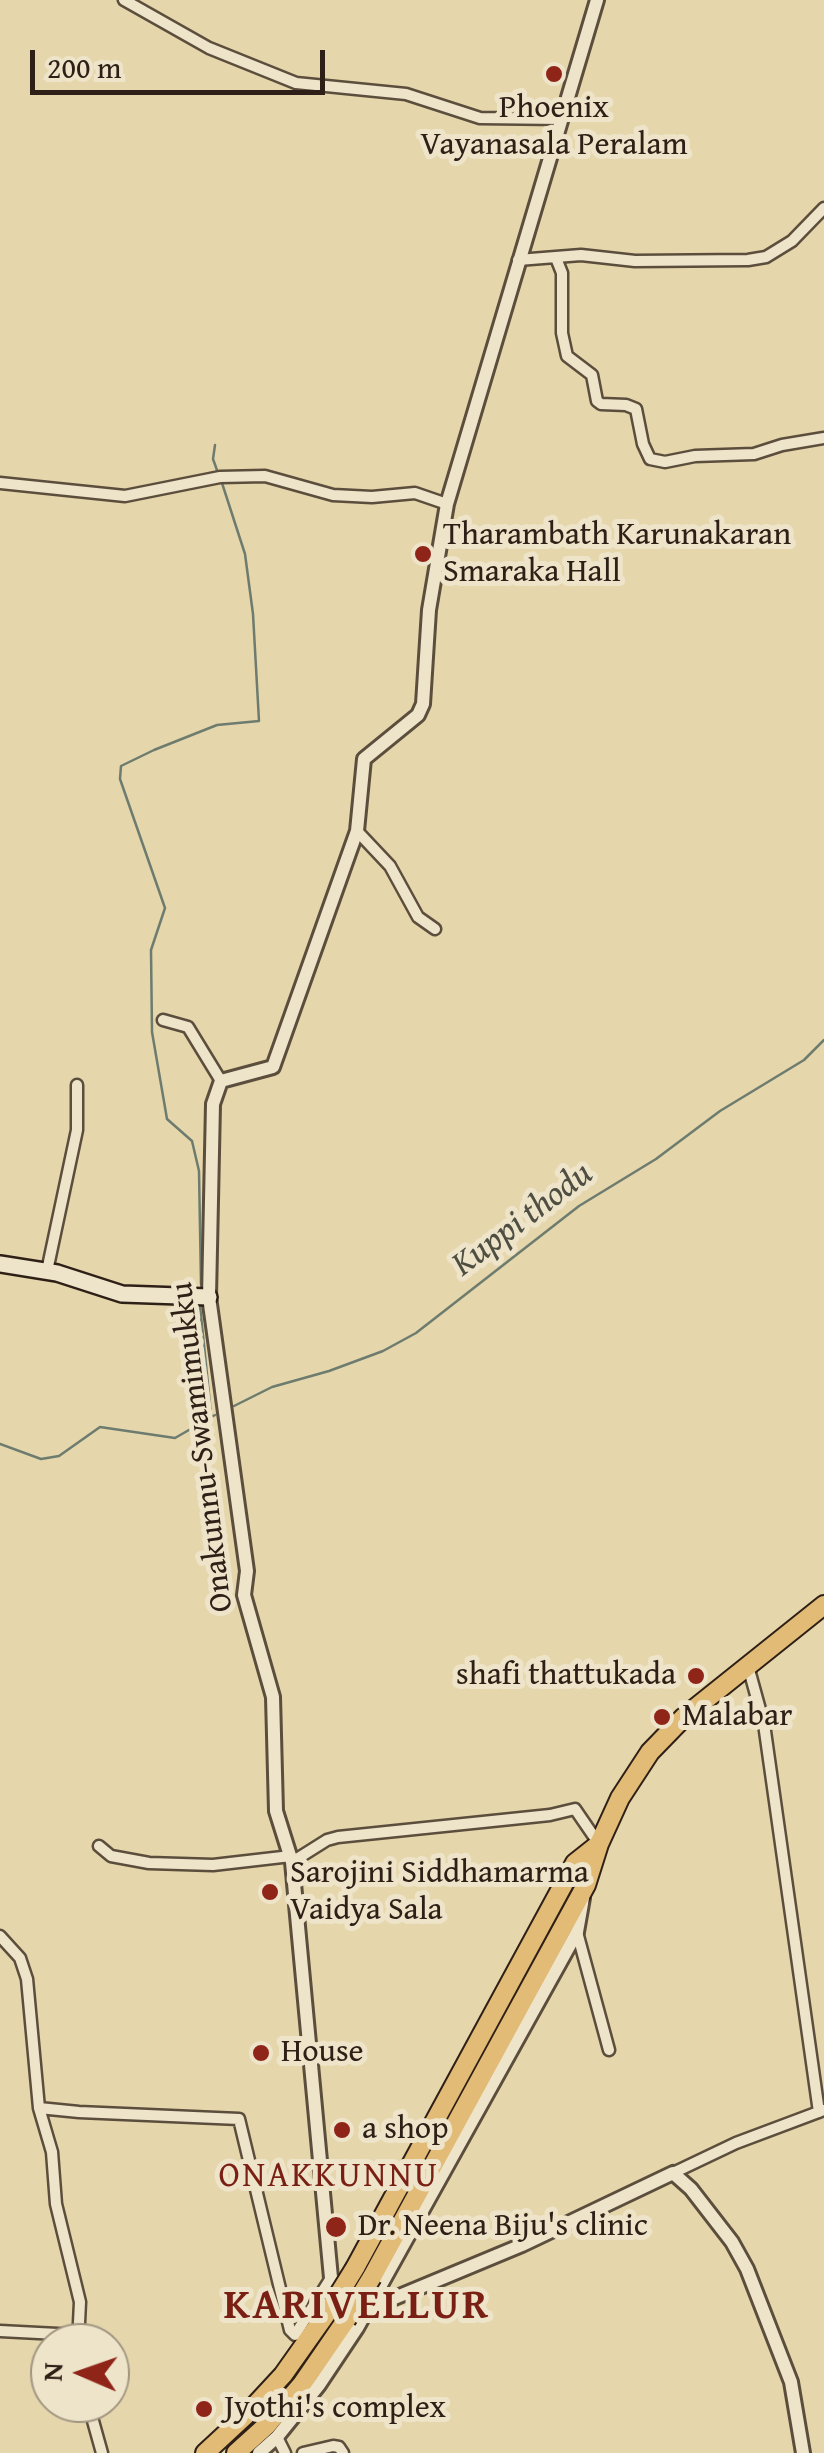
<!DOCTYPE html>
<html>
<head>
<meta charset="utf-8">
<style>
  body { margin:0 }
  #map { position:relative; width:824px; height:2453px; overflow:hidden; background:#e5d6ac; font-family:"Gentium Book Plus",serif }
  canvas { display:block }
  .north { position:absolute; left:30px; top:2323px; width:100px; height:100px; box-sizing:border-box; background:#eee4c9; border:2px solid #a29682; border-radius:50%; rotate:272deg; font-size:28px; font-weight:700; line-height:40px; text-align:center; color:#2f2017 }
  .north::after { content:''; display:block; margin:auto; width:35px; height:45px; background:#8f2418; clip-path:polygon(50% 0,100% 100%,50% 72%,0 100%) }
  .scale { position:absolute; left:30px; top:50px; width:295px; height:45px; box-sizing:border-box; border:5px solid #2f2017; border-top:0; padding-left:12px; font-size:30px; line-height:35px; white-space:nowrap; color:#2f2017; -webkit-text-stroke:8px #eee4c9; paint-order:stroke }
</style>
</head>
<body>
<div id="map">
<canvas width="824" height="2453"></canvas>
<div class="north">N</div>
<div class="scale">200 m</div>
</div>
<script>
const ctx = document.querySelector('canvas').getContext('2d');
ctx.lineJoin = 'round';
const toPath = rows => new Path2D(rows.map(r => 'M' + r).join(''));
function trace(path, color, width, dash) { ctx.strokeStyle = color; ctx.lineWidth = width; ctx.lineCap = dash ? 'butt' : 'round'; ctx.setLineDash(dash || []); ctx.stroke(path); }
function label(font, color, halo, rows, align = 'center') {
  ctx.font = font + ' "Gentium Book Plus",serif'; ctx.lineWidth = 10; ctx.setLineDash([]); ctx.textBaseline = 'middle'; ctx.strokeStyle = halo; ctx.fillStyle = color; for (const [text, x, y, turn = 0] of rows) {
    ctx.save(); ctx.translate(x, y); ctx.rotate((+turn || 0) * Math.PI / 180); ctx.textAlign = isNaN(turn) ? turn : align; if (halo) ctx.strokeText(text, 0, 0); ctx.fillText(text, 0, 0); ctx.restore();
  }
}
trace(toPath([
  [215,445,213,459,218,473],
  [201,1284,199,1171,192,1141,167,1119,152,1032,151,950,165,908,120,779,121,766,154,750,217,725,259,721,253,614,245,554,221,480],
  [200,1306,211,1414],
  [234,1406,272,1387,329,1371,383,1351,416,1333,579,1206,656,1159,720,1111,804,1060,824,1040],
  [0,1444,41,1459,59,1456,100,1427,175,1438,215,1415]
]), '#6d7c6e', 2.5);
const minor = toPath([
  [124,0,209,48,296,83,406,94,480,118,561,119],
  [556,258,562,273,562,333,567,356,592,375,597,401,601,404,626,405,636,409,643,444,650,459,665,462,695,456,754,454,782,445,824,438],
  [518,260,581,255,635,261,748,260,766,257,792,241,824,208],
  [0,483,125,496,220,477,265,476,333,495,372,497,415,493,447,504],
  [357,831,390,866,418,917,435,929],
  [163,1020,188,1027,221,1081],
  [47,1271,77,1130,77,1085],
  [748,1666,764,1724,819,2112],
  [99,1846,111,1856,149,1863,213,1865,291,1856],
  [292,1862,327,1840,338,1837,550,1815,575,1809,599,1844],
  [577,1932,609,2050],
  [0,1936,20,1958,27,1979,39,2108,52,2152,56,2204,80,2302,78,2343],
  [39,2108,79,2112,239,2119,290,2330,295,2335,331,2278],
  [673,2173,736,2143,824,2110],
  [0,2331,77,2335],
  [88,2403,102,2453],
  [277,2437,285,2453],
  [303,2453,333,2446,339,2447,343,2453]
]);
const tertiary = toPath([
  [597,0,447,504,429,610,423,704,418,715,364,759,357,831,273,1067,221,1081,213,1104,209,1297,247,1571,244,1595,273,1697,276,1811,292,1862,331,2278,368,2309,522,2245,673,2173,691,2189,732,2242,747,2269,791,2382,803,2453],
  [259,2453,277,2437,319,2385,357,2328,577,1932,583,1898]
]);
const secondary = toPath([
  [0,1264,57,1273,122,1294,209,1297]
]);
const trunk = toPath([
  [355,2268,575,1863,599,1844],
  [372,2277,586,1885,599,1844,620,1798,650,1752,684,1717,824,1605],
  [205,2453,245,2416,283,2375,329,2310],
  [236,2453,267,2425,302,2384,346,2320]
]);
trace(minor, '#5c4e3c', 15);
trace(tertiary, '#5c4e3c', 18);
trace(secondary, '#2f2017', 20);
trace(trunk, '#2f2017', 22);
trace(minor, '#eee4c9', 10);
trace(tertiary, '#eee4c9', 12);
trace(secondary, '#eee4c9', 15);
trace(trunk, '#e2bb76', 18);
const trunkBridge = toPath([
  [329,2310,355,2268],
  [346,2320,372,2277]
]);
trace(trunkBridge, '#2f2017', 22, []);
trace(trunkBridge, '#e2bb76', 18);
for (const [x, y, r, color] of [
  [554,74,10,"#8f2418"],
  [423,554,10,"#8f2418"],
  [696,1676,10,"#8f2418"],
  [662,1717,10,"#8f2418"],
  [270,1892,10,"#8f2418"],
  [261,2053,10,"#8f2418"],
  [342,2130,10,"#8f2418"],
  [336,2227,12,"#8f2418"],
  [204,2409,10,"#8f2418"]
]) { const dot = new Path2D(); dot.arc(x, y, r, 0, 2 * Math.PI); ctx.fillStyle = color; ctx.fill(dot); trace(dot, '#eee4c9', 4); }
label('32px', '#2f2017', '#eee4c9', [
  ["Phoenix",554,109,"center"],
  ["Vayanasala Peralam",554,146,"center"],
  ["Tharambath Karunakaran",443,536],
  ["Smaraka Hall",443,573],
  ["shafi thattukada",676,1676,"right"],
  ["Malabar",682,1717],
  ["Sarojini Siddhamarma",290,1874],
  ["Vaidya Sala",290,1911],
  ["House",281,2053],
  ["a shop",362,2130],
  ["Dr. Neena Biju's clinic",358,2227],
  ["Jyothi's complex",224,2409]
], 'left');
label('32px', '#2f2017', '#eee4c9', [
  ["Onakunnu-Swamimukku",203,1447,-97]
]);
label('italic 35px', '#4e4e42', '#eee4c9', [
  ["Kuppi thodu",523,1220,-37]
]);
ctx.letterSpacing = '2.5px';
label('35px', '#7a1f14', '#eee4c9', [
  ["ONAKKUNNU",329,2177]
]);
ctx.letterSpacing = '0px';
ctx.letterSpacing = '2.5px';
label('bold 42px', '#7a1f14', '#eee4c9', [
  ["KARIVELLUR",357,2307]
]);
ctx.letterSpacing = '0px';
</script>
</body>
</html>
